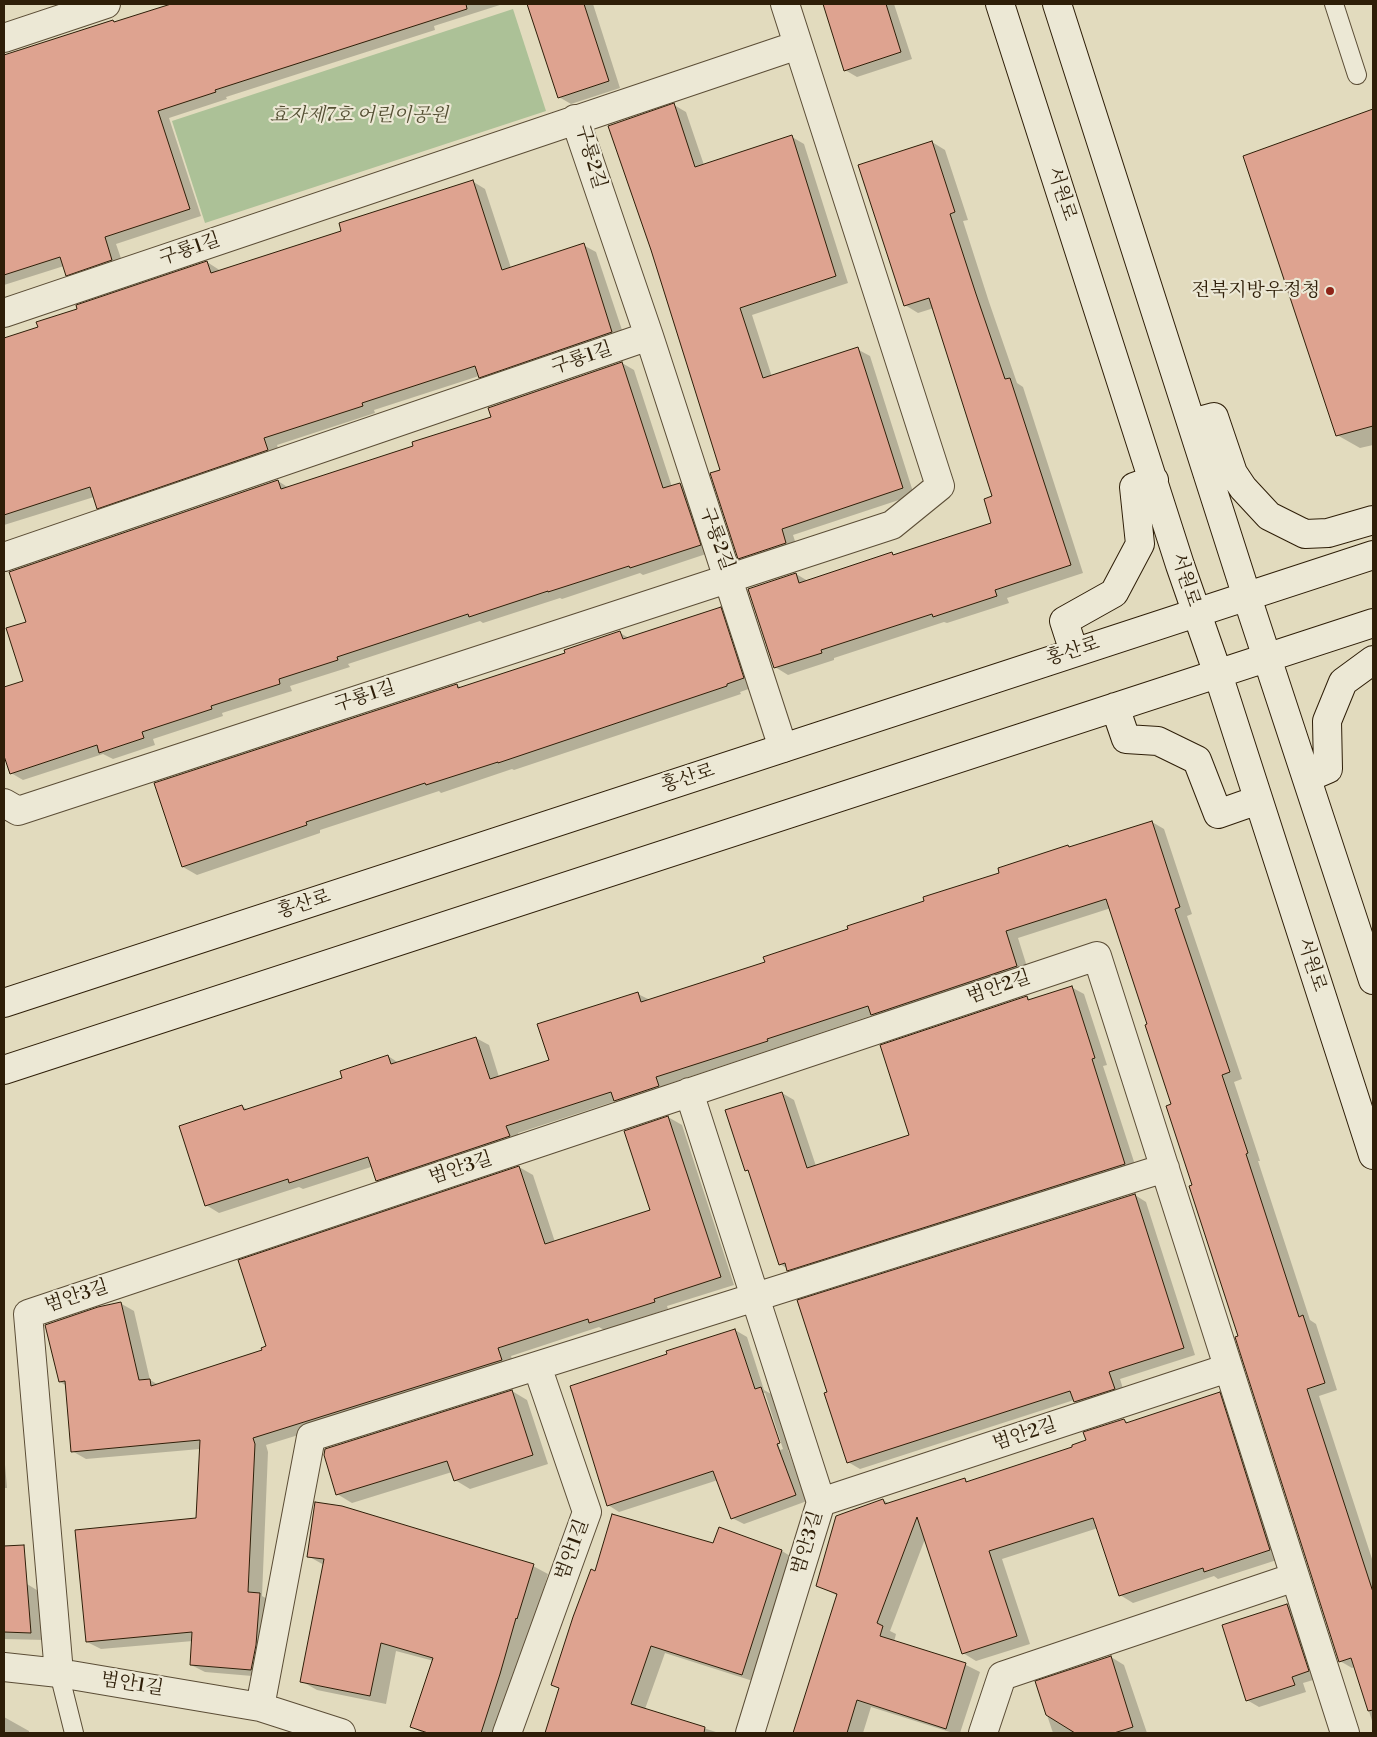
<!DOCTYPE html>
<html>
<head>
<meta charset="utf-8">
<style>
  body { margin:0 }
  #map { position:relative; width:1377px; height:1737px; overflow:hidden; background:#e2dbbe; font-family:"Libre Bodoni",serif }
  canvas { display:block }
  .frame { position:absolute; inset:0; border:5px solid #2e1e08; pointer-events:none }
</style>
</head>
<body>
<div id="map">
<canvas width="1377" height="1737"></canvas>
<div class="frame"></div>
</div>
<script>
const ctx = document.querySelector('canvas').getContext('2d');
ctx.lineJoin = 'round';
function paint(path, color) { ctx.fillStyle = color; ctx.fill(path, 'evenodd'); }
const toPath = rows => new Path2D(rows.map(r => 'M' + r).join(''));
function trace(path, color, width, dash) { ctx.strokeStyle = color; ctx.lineWidth = width; ctx.lineCap = dash ? 'butt' : 'round'; ctx.setLineDash(dash || []); ctx.stroke(path); }
function label(font, color, halo, rows, align = 'center') {
  ctx.font = font + ' "Libre Bodoni","Noto Serif KR",serif'; ctx.lineWidth = 4.5; ctx.setLineDash([]); ctx.textBaseline = 'middle'; ctx.strokeStyle = halo; ctx.fillStyle = color; for (const [text, x, y, turn = 0] of rows) {
    ctx.save(); ctx.translate(x, y); ctx.rotate((+turn || 0) * Math.PI / 180); ctx.textAlign = isNaN(turn) ? turn : align; if (halo) ctx.strokeText(text, 0, 0); ctx.fillText(text, 0, 0); ctx.restore();
  }
}
paint(toPath([
  [513,9,546,111,205,223,172,121]
]), '#acc197');
paint(toPath([
  [175,4,503,4,434,26,435,30,226,97,227,99,169,118,201,216,116,244,124,267,79,282,67,275,64,266,4,285,4,56,106,22,113,21,116,23],
  [528,4,593,4,620,88,571,104,559,97],
  [824,4,894,4,912,59,857,77,845,70],
  [674,105,686,112,704,165,792,137,804,144,848,283,752,315,772,377,857,349,870,356,914,495,793,535,798,550,751,565,739,558,722,470],
  [1373,111,1373,445,1360,448,1337,435,1244,157],
  [932,142,945,150,968,220,963,221,989,302,1017,383,1023,387,1083,573,1007,598,1009,603,947,623,944,622,834,658,834,660,788,675,775,667,796,574,808,581,892,554,895,556,993,524,993,497,934,308,918,313,905,305],
  [472,181,485,189,511,268,583,245,596,252,625,339,493,385,479,376,374,410,375,413,277,445,281,457,111,515,98,508,94,497,4,525,4,339,40,328,78,309,207,262,221,271,343,231],
  [622,363,634,370,672,487,680,484,692,491,712,552,643,575,640,573,562,599,560,598,483,623,480,621,348,664,350,667,290,686,292,691,222,713,223,716,153,739,155,745,113,759,103,754,23,780,11,773,4,752,4,688,24,682,27,622,278,481,289,488,414,447,492,418],
  [721,608,735,617,757,686,740,692,741,694,514,770,512,769,441,793,439,791,320,830,320,833,197,875,183,867,457,685,462,688,567,654,620,633,629,638],
  [1152,822,1164,829,1192,914,1187,916,1242,1079,1234,1082,1260,1161,1258,1161,1310,1320,1316,1324,1337,1390,1319,1396,1373,1562,1373,1724,1355,1667,1352,1668,1340,1661,1193,1186,1172,1105,1149,1025,1111,908,1018,938,1029,973,884,1022,873,1015,668,1084,671,1093,628,1108,616,1101,518,1133,522,1143,389,1188,377,1180,371,1167,303,1189,299,1187,219,1213,206,1205,242,1106,248,1110,344,1079,388,1056,399,1063,476,1038,489,1045,499,1077,550,1061,638,994,650,1000,766,963,1068,846,1071,848],
  [1071,987,1084,994,1107,1065,1103,1066,1137,1171,801,1277,780,1264,751,1173,746,1170,782,1093,794,1100,816,1166,911,1135,1027,997,1031,1000],
  [668,1117,682,1125,734,1285,667,1306,668,1309,604,1330,599,1327,511,1356,515,1368,266,1445,268,1452,262,1596,273,1602,264,1677,205,1672,191,1665,193,1641,101,1649,87,1642,197,1519,200,1449,86,1459,72,1451,67,1386,60,1382,120,1303,134,1311,150,1380,159,1385,264,1351,519,1167,533,1175,555,1242,651,1211],
  [1135,1195,1146,1202,1195,1355,1120,1379,1125,1395,1086,1408,1074,1400,860,1469,848,1462],
  [735,1330,747,1337,764,1390,773,1395,790,1450,788,1450,807,1501,744,1524,732,1518,718,1480,619,1512,608,1505,668,1355],
  [762,1393,765,1393,783,1449,780,1450],
  [512,1391,527,1400,548,1464,470,1489,455,1480,452,1472,352,1503,337,1494],
  [1220,1394,1233,1401,1283,1558,1218,1579,1214,1576,1133,1603,1120,1595,1098,1528,1002,1559,1030,1644,976,1661,963,1653,925,1539,890,1631,896,1634,894,1642,966,1665,980,1672,960,1733,953,1733,871,1707,863,1733,793,1733,838,1596,817,1585,883,1500,890,1504,965,1480,969,1482,1074,1448,1124,1420,1129,1423],
  [4,1453,7,1488,4,1488],
  [4,1543,9,1586,27,1584,40,1592,45,1640,4,1639],
  [714,1545,782,1551,795,1559,756,1682,665,1653,645,1709,719,1733,547,1733,560,1689,552,1684,596,1573],
  [308,1556,533,1566,548,1574,533,1626,531,1626,516,1683,500,1733,423,1733,412,1727,434,1661,396,1651,386,1704,317,1690,301,1681,324,1565],
  [1287,1605,1299,1612,1320,1678,1303,1683,1306,1692,1259,1707,1247,1700],
  [1111,1657,1124,1665,1147,1733,1053,1733,1036,1682],
  [4,1717,29,1731,29,1733,4,1733]
]), '#0003');
const building = toPath([
  [171,4,466,4,467,9,215,90,216,92,158,111,190,209,105,237,112,260,66,276,60,257,4,275,4,55,113,20,114,22,171,4],
  [527,4,584,4,609,81,558,98,527,4],
  [823,4,886,4,901,52,844,71,823,4],
  [674,103,695,167,792,135,836,276,740,308,763,378,858,347,903,488,782,529,786,543,738,559,710,473,720,470,651,250,608,126,674,103],
  [1373,109,1373,426,1336,436,1243,156,1373,109],
  [932,141,955,212,950,214,976,294,1005,379,1010,378,1071,565,995,590,997,596,933,617,932,614,821,650,822,653,774,668,748,589,796,573,799,583,892,552,893,555,991,523,984,499,992,496,929,298,904,306,858,165,932,141],
  [473,180,502,270,584,243,612,332,479,378,475,366,362,403,363,406,264,438,268,450,97,509,90,487,4,515,4,338,38,327,36,322,77,309,76,305,207,261,211,273,341,231,339,223,473,180],
  [622,362,663,488,680,483,701,545,630,568,629,566,548,592,548,591,469,617,468,614,337,657,338,660,279,679,280,684,211,706,212,709,142,732,144,738,99,753,97,745,10,774,4,756,4,687,23,681,6,628,26,622,9,572,278,480,281,489,413,446,412,442,491,417,488,408,622,362],
  [721,607,744,678,727,684,727,686,498,763,498,762,426,785,425,783,306,822,307,825,182,867,154,783,457,684,458,688,565,653,564,650,620,631,623,639,721,607],
  [1152,821,1180,907,1175,909,1230,1072,1222,1075,1248,1153,1246,1154,1299,1317,1303,1315,1325,1383,1307,1389,1373,1592,1373,1710,1368,1711,1351,1658,1339,1662,1235,1337,1238,1336,1189,1186,1192,1185,1166,1106,1171,1104,1145,1025,1147,1024,1106,899,1006,931,1017,966,871,1015,868,1006,767,1039,768,1041,656,1077,659,1086,614,1101,611,1092,506,1126,510,1136,376,1181,368,1157,289,1183,288,1179,205,1206,179,1126,242,1105,244,1110,342,1078,340,1071,388,1055,391,1064,476,1037,490,1079,549,1060,537,1024,638,992,641,1002,765,962,763,957,848,929,847,926,924,901,923,897,999,873,998,868,1068,845,1069,847,1152,821],
  [1072,986,1095,1058,1092,1059,1125,1164,787,1271,785,1263,779,1265,748,1170,745,1171,725,1110,782,1092,807,1168,909,1135,880,1045,1027,996,1028,1000,1072,986],
  [668,1116,721,1277,654,1299,655,1302,589,1323,588,1319,498,1348,502,1360,253,1438,255,1444,248,1592,260,1593,256,1645,251,1670,190,1665,192,1632,86,1642,75,1530,196,1518,200,1440,71,1452,65,1381,59,1382,45,1325,98,1307,121,1302,139,1380,150,1379,151,1386,262,1350,261,1348,266,1346,238,1260,519,1166,545,1244,650,1210,624,1131,668,1116],
  [1135,1194,1184,1348,1109,1372,1115,1389,1074,1402,1070,1391,847,1463,824,1393,827,1392,797,1300,1135,1194],
  [735,1329,755,1389,761,1387,780,1443,777,1444,796,1495,731,1519,713,1471,607,1506,570,1386,667,1354,666,1351,735,1329],
  [512,1390,533,1455,454,1481,447,1461,336,1495,324,1455,325,1449,512,1390],
  [1220,1392,1270,1550,1204,1572,1203,1568,1119,1596,1093,1518,989,1551,1017,1636,962,1654,917,1517,877,1623,883,1626,880,1636,966,1663,946,1729,857,1700,847,1733,793,1733,837,1594,816,1586,836,1516,883,1499,885,1504,965,1478,966,1482,1072,1447,1072,1445,1086,1440,1083,1432,1124,1419,1126,1423,1220,1392],
  [315,1502,342,1506,534,1564,517,1619,516,1618,500,1674,481,1733,428,1733,410,1727,433,1658,381,1643,370,1696,300,1682,324,1559,307,1557,315,1502],
  [612,1514,713,1543,719,1527,782,1550,742,1675,651,1646,631,1704,705,1727,704,1733,545,1733,559,1688,551,1685,573,1617,591,1569,595,1571,612,1514],
  [24,1545,31,1633,4,1632,4,1546,24,1545],
  [1287,1604,1309,1671,1292,1677,1295,1685,1246,1701,1222,1625,1287,1604],
  [1111,1656,1133,1727,1114,1733,1075,1733,1046,1715,1035,1681,1111,1656]
]);
paint(building, '#dea390');
trace(building, '#2e1e08', 1);
const lane = toPath([
  [1334,4,1357,75],
  [59,1673,74,1733]
]);
const street = toPath([
  [4,38,106,4],
  [575,119,649,336,783,748],
  [4,313,798,45],
  [4,557,649,336],
  [4,803,18,811,892,525,940,486,785,4],
  [689,1092,821,1502,750,1733],
  [821,1502,1228,1368],
  [4,1667,59,1673,260,1707,341,1733],
  [59,1673,28,1314,1097,956,1345,1733],
  [260,1707,311,1437,1165,1168],
  [507,1733,587,1512,537,1366],
  [983,1733,1002,1676,1295,1577]
]);
const secondary = toPath([
  [1000,4,1180,565,1218,674,1373,1155],
  [1057,4,1247,597,1373,980],
  [1192,423,1214,417,1233,473,1243,488,1269,516,1305,534,1328,533,1373,520],
  [1074,652,1064,621,1114,593,1140,544,1134,487,1154,480],
  [1115,707,1126,739,1158,741,1197,760,1218,814,1258,800],
  [1307,778,1328,769,1327,721,1343,682,1373,660],
  [4,1003,1373,555],
  [4,1070,1373,623]
]);
trace(lane, '#5b4d36', 20);
trace(street, '#5b4d36', 30);
trace(secondary, '#2e1e08', 30);
trace(lane, '#ece8d5', 18);
trace(street, '#ece8d5', 28);
trace(secondary, '#ece8d5', 28);
for (const [x, y, r, color] of [
  [1330,291,5,"#8f2418"]
]) { const dot = new Path2D(); dot.arc(x, y, r, 0, 2 * Math.PI); ctx.fillStyle = color; ctx.fill(dot); trace(dot, '#ece8d5', 2); }
label('italic 19px', '#544f33', '#ece8d5', [
  ["효자제7호 어린이공원",359,116]
]);
label('19px', '#2e1e08', '#ece8d5', [
  ["구룡2길",590,157,74],
  ["서원로",1061,194,72],
  ["구룡1길",190,250,-19],
  ["구룡1길",582,359,-19],
  ["구룡2길",716,539,70],
  ["서원로",1185,580,72],
  ["홍산로",1073,652,-18],
  ["구룡1길",365,697,-18],
  ["홍산로",688,779,-18],
  ["홍산로",304,905,-18],
  ["서원로",1311,965,72],
  ["범안2길",999,988,-19],
  ["범안3길",461,1169,-18],
  ["범안3길",77,1297,-18],
  ["범안2길",1025,1435,-18],
  ["범안3길",808,1543,-73],
  ["범안1길",573,1550,-70],
  ["범안1길",132,1685,9]
]);
label('19px', '#2e1e08', '#ece8d5', [
  ["전북지방우정청",1320,291]
], 'right');
</script>
</body>
</html>
